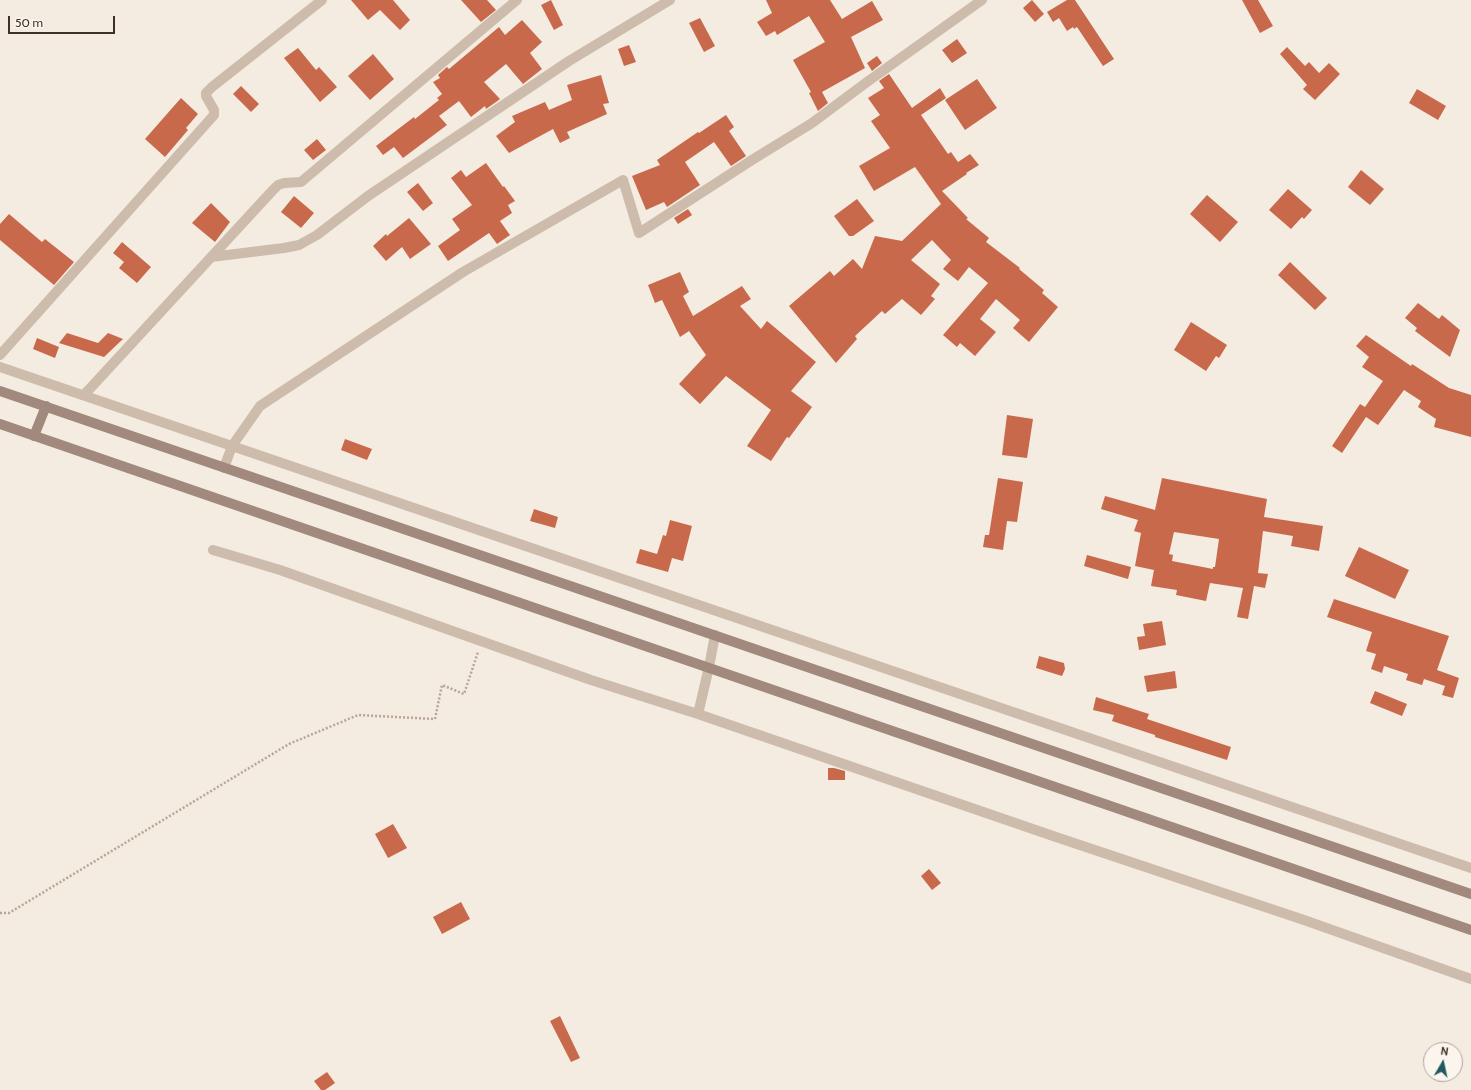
<!DOCTYPE html>
<html>
<head>
<meta charset="utf-8">
<style>
  body { margin:0 }
  #map { position:relative; width:1471px; height:1090px; overflow:hidden; background:#f4ebe1; font-family:Cabin,sans-serif }
  canvas { display:block }
  .north { position:absolute; left:1423px; top:1042px; width:40px; height:40px; box-sizing:border-box; background:#fbf5ee; border:1px solid #aea6a0; border-radius:50%; rotate:9deg; font-size:11px; font-weight:700; line-height:16px; text-align:center; color:#3b302b }
  .north::after { content:''; display:block; margin:auto; width:14px; height:18px; background:#1f5a5e; clip-path:polygon(50% 0,100% 100%,50% 72%,0 100%) }
  .scale { position:absolute; left:8px; top:16px; width:107px; height:18px; box-sizing:border-box; border:2px solid #3b302b; border-top:0; padding-left:5px; font-size:12px; line-height:14px; white-space:nowrap; color:#3b302b; -webkit-text-stroke:3px #fbf5ee; paint-order:stroke }
</style>
</head>
<body>
<div id="map">
<canvas width="1471" height="1090"></canvas>
<div class="north">N</div>
<div class="scale">50 m</div>
</div>
<script>
const ctx = document.querySelector('canvas').getContext('2d');
ctx.lineJoin = 'round';
function paint(path, color) { ctx.fillStyle = color; ctx.fill(path, 'evenodd'); }
const toPath = rows => new Path2D(rows.map(r => 'M' + r).join(''));
function trace(path, color, width, dash) { ctx.strokeStyle = color; ctx.lineWidth = width; ctx.lineCap = dash ? 'butt' : 'round'; ctx.setLineDash(dash || []); ctx.stroke(path); }
paint(toPath([
  [351,0,393,0,410,20,400,30,380,10,368,20],
  [461,0,487,0,496,10,481,22],
  [551,0,563,25,554,30,541,5],
  [766,0,830,0,842,19,872,1,883,20,851,37,865,68,822,92,828,103,818,111,809,93,811,92,793,60,825,42,809,16,777,35,775,31,766,36,757,22,772,13],
  [1032,0,1044,14,1035,22,1023,8],
  [1067,0,1075,0,1114,59,1103,66,1077,27,1074,29,1073,27,1067,31,1059,18,1053,22,1047,12],
  [1242,0,1258,0,1273,26,1260,33],
  [700,18,715,46,704,52,689,23],
  [522,20,542,42,530,53,542,69,523,84,506,64,484,82,500,99,496,102,486,109,485,106,471,117,459,101,439,116,447,125,403,158,394,147,383,155,376,146,414,117,415,119,439,100,437,98,442,94,433,82,440,78,438,75,447,67,449,69,499,27,505,35],
  [957,39,967,53,952,63,942,50],
  [629,45,636,62,624,66,618,49],
  [1287,47,1305,66,1309,62,1319,73,1329,63,1340,74,1315,100,1303,89,1307,85,1280,54],
  [298,48,316,70,319,67,337,87,320,102,284,58],
  [373,54,394,79,370,100,348,76],
  [877,56,882,63,872,71,867,63],
  [889,74,912,108,940,88,946,98,921,115,948,154,951,152,958,162,970,154,979,165,966,173,967,174,942,191,968,218,966,219,989,238,986,242,1020,268,1019,269,1044,290,1042,293,1058,307,1029,342,1013,328,1020,320,996,299,980,319,996,332,975,356,960,343,957,347,943,335,988,283,969,267,958,281,943,269,951,260,932,240,911,260,940,284,931,296,935,299,921,315,902,299,885,314,882,311,855,336,857,339,836,363,789,306,830,271,834,276,853,259,862,269,875,236,902,241,941,204,915,167,874,191,859,166,890,148,871,121,880,115,868,98,884,88,879,81],
  [601,75,609,103,603,104,607,114,567,132,570,138,560,143,553,129,509,153,496,136,515,122,512,116,545,102,549,110,572,100,567,85],
  [977,79,997,108,965,130,945,100],
  [241,86,259,104,251,112,233,94],
  [1417,89,1446,106,1438,120,1409,103],
  [181,98,198,114,186,128,188,130,165,157,145,139],
  [726,115,734,127,729,131,746,156,731,166,714,142,685,162,700,185,667,207,664,202,646,210,632,176,660,165,657,160,698,132,699,133],
  [317,139,326,150,313,160,304,150],
  [486,163,503,187,504,186,515,201,508,205,512,213,500,221,510,235,497,244,489,233,448,261,438,246,460,230,452,219,472,205,451,178,461,170,466,177],
  [1361,170,1384,189,1370,205,1348,187],
  [418,183,433,203,423,211,407,192],
  [1288,189,1312,210,1304,219,1302,217,1291,229,1269,210],
  [1207,195,1238,222,1220,242,1190,214],
  [294,196,314,213,301,228,281,212],
  [857,199,874,221,853,236,849,236,834,216],
  [211,203,230,222,215,242,192,223],
  [688,209,692,215,678,224,674,218],
  [9,214,42,242,45,239,74,262,54,285,0,240,0,224],
  [409,218,431,244,410,259,402,247,386,261,373,246,386,234,387,236],
  [122,242,151,267,137,283,119,268,124,262,113,253],
  [1290,262,1327,298,1315,310,1278,275],
  [680,272,689,292,683,296,693,316,742,286,751,299,740,306,761,329,767,321,816,362,791,391,812,407,789,438,787,437,771,461,747,446,771,410,726,376,700,404,679,384,706,355,689,331,680,337,662,300,655,303,648,285],
  [1418,303,1439,319,1442,315,1460,330,1450,357,1415,331,1417,328,1405,318],
  [1191,322,1227,345,1219,358,1216,356,1206,371,1174,350],
  [67,333,98,343,108,333,123,339,104,357,59,343],
  [1366,335,1411,366,1412,364,1449,388,1471,395,1471,437,1434,427,1436,419,1418,407,1421,401,1404,390,1378,425,1366,417,1342,453,1332,446,1360,404,1365,407,1383,381,1362,367,1369,357,1356,346],
  [37,338,59,347,55,358,33,349],
  [1007,415,1033,419,1027,458,1002,455],
  [345,439,372,449,367,460,341,450],
  [998,478,1023,482,1017,522,1007,521,1003,550,983,547,985,535,989,535],
  [1162,478,1267,499,1264,517,1323,526,1319,551,1291,546,1293,536,1263,531,1258,573,1268,574,1265,588,1254,586,1248,619,1237,617,1243,588,1210,583,1206,601,1176,595,1177,590,1151,586,1154,570,1135,566,1141,533,1134,531,1138,520,1101,509,1105,496,1155,510],
  [1174,532,1219,539,1215,567,1213,567,1213,569,1172,561,1173,555,1169,554],
  [534,509,558,517,555,528,530,521],
  [670,520,692,526,683,561,672,558,668,572,636,563,640,549,657,554,663,535,666,536],
  [1359,547,1409,570,1395,599,1345,576],
  [1087,555,1131,567,1128,579,1084,566],
  [1334,599,1449,636,1437,670,1459,678,1453,698,1442,695,1445,686,1424,679,1422,685,1406,680,1408,674,1384,666,1382,673,1371,669,1376,654,1366,651,1372,632,1327,617],
  [1162,621,1166,645,1139,650,1137,637,1145,636,1143,624],
  [1039,656,1064,663,1065,669,1062,676,1036,668],
  [1175,671,1177,688,1147,692,1144,676],
  [1375,691,1407,704,1402,716,1370,703],
  [1096,697,1149,714,1147,719,1231,747,1227,760,1155,737,1155,735,1112,721,1114,715,1093,710],
  [828,768,834,768,845,771,845,780,828,780],
  [393,824,407,848,388,858,375,834],
  [929,869,941,883,932,890,921,876],
  [461,902,470,919,442,934,433,917],
  [560,1016,580,1058,571,1062,550,1021],
  [327,1072,335,1083,325,1090,321,1090,314,1081]
]), '#c8694b');
trace(toPath([
  [0,913,9,913,289,744,358,715,435,719,442,685,464,694,478,652]
]), '#b9a596', 2.5, [2, 2]);
trace(toPath([
  [211,257,284,248,299,245,317,235,368,196,569,61,670,0],
  [0,355,214,115,214,110,206,96,206,93,212,87,322,0],
  [0,367,1471,868],
  [84,395,273,190,278,185,284,183,301,182,517,0],
  [224,468,232,446,260,406,463,272,623,180,639,233,752,160,812,123,867,82,982,0],
  [213,550,280,570,591,680,698,714,1056,837,1304,920,1471,979],
  [698,714,709,667,715,635]
]), '#cdbbac', 10);
trace(toPath([
  [0,391,1471,894],
  [0,424,1471,930],
  [34,436,46,406]
]), '#a18a7d', 10);
</script>
</body>
</html>
